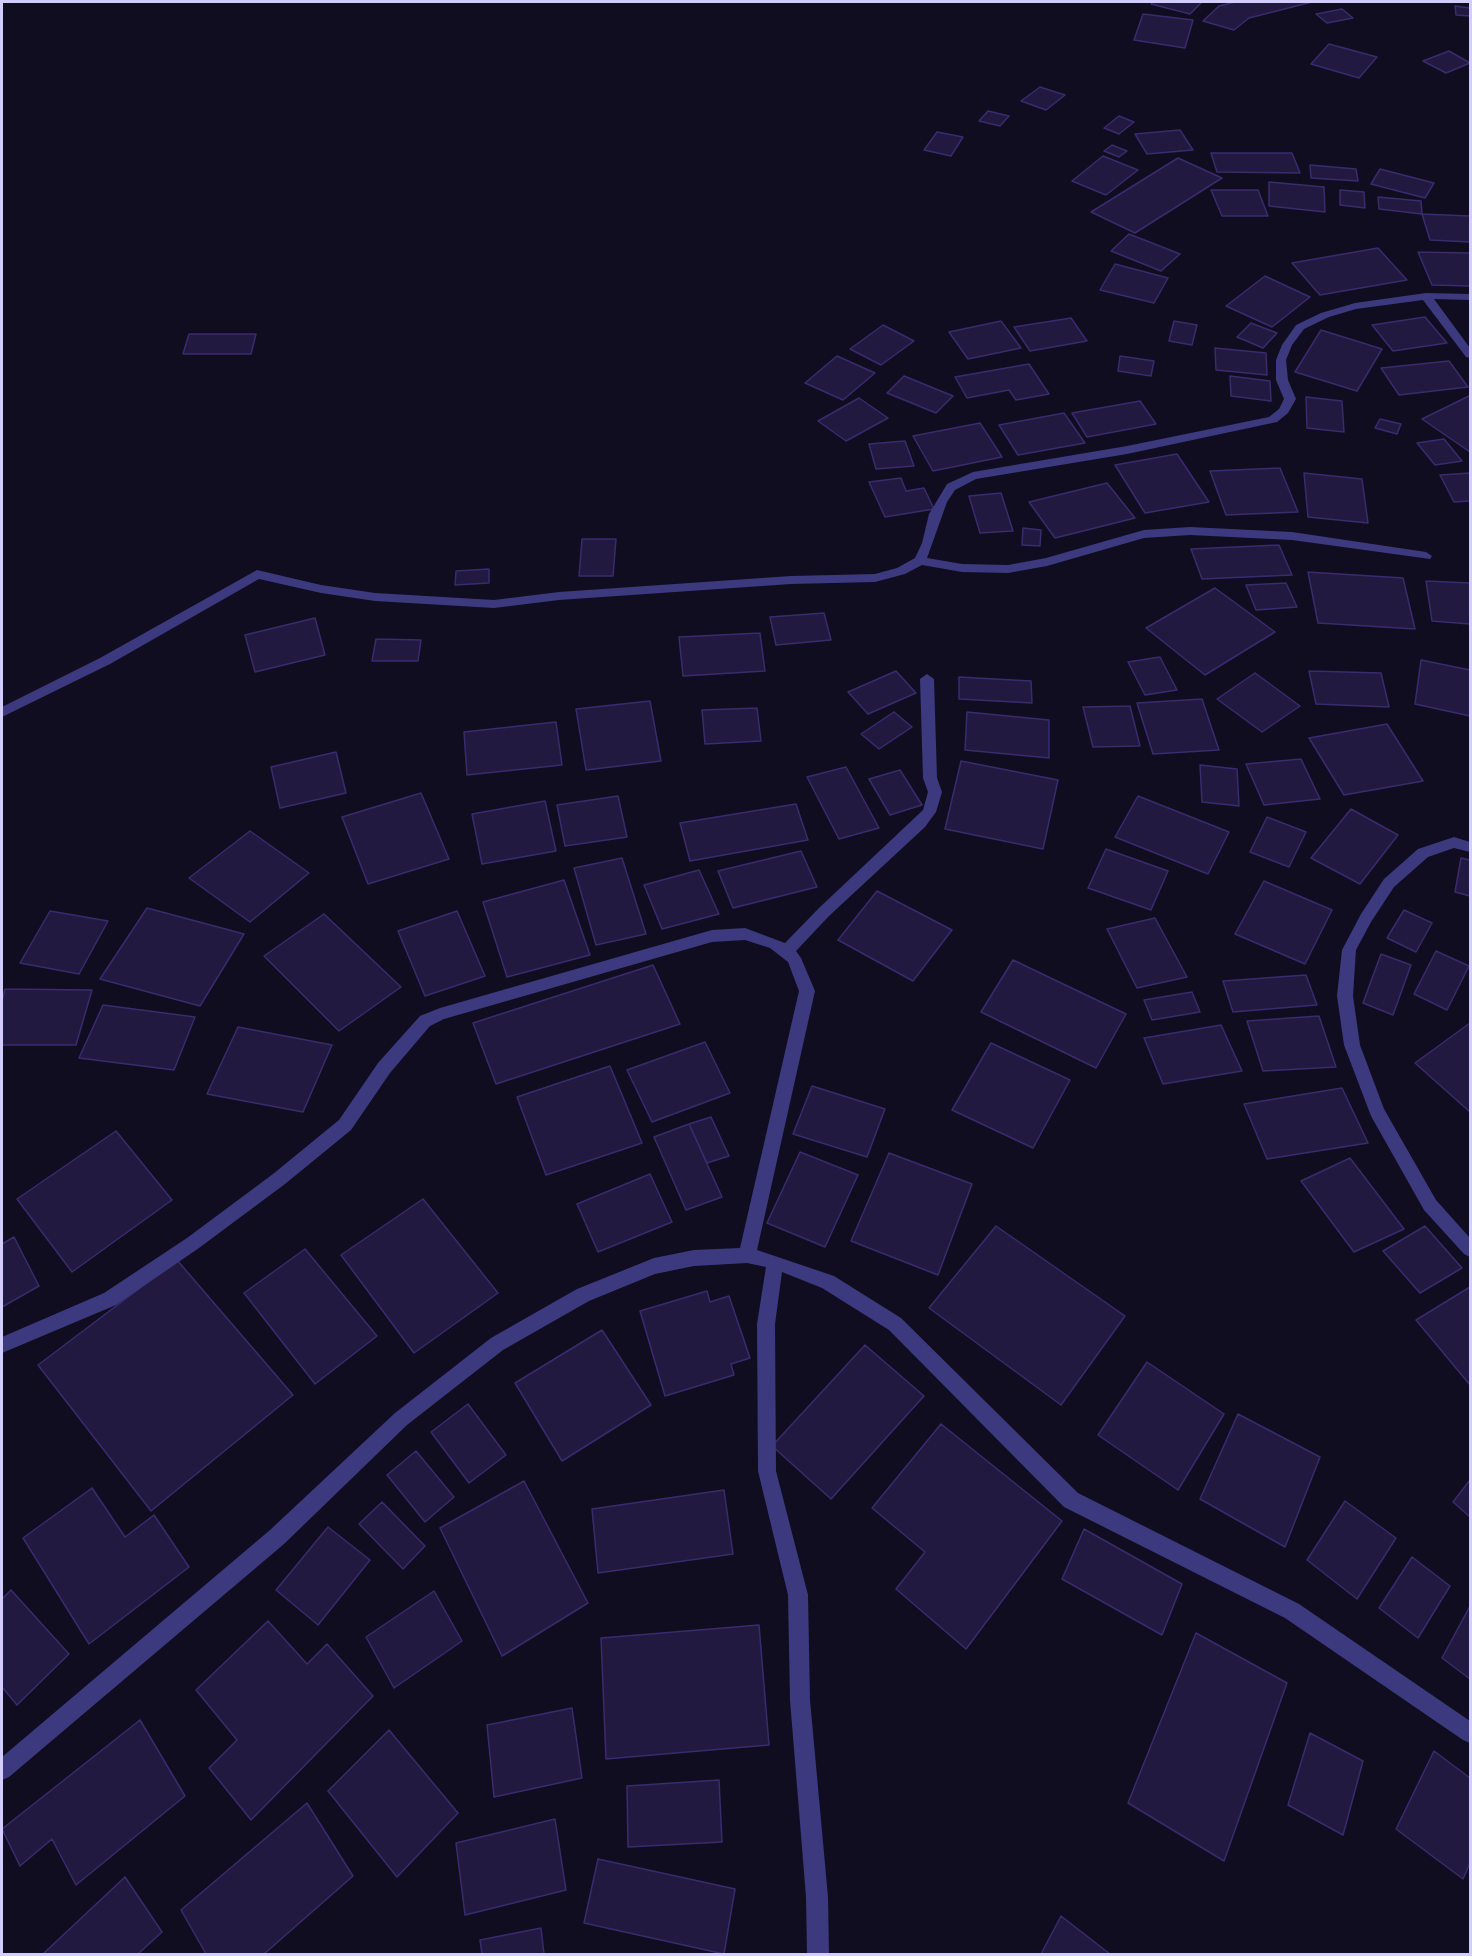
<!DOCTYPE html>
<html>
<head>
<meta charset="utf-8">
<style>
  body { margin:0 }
  #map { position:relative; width:1472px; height:1956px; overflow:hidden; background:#100d20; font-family:Raleway,sans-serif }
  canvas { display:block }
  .frame { position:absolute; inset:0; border:3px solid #d3cdfe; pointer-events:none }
</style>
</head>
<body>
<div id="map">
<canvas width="1472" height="1956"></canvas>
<div class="frame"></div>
</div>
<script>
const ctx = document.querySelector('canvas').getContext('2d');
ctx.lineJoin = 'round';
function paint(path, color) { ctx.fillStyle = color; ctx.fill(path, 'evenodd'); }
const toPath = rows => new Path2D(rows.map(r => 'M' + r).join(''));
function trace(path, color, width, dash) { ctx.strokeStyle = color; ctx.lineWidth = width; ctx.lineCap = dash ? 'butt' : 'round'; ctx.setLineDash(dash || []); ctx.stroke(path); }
const building = toPath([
  [1153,2,1202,2,1190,14,1151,4,1153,2],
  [1235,2,1312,2,1249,18,1234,30,1203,21,1219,6,1235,2],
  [1455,6,1470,8,1470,16,1456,15,1455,6],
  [1342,9,1353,18,1327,23,1316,14,1342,9],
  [1143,14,1193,20,1185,48,1134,40,1143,14],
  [1329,44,1377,57,1359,78,1311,64,1329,44],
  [1449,51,1470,63,1446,73,1423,61,1449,51],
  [1040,87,1065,95,1046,110,1021,101,1040,87],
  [988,111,1009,116,1000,126,979,121,988,111],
  [1119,116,1134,122,1119,134,1104,128,1119,116],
  [1180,130,1193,150,1147,154,1135,134,1180,130],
  [937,132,963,137,951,156,924,150,937,132],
  [1112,145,1127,151,1119,157,1104,151,1112,145],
  [1211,153,1292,153,1300,173,1217,172,1211,153],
  [1103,156,1138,170,1106,195,1072,181,1103,156],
  [1178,158,1222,178,1135,233,1091,212,1178,158],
  [1310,165,1356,169,1358,181,1311,178,1310,165],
  [1380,169,1434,183,1425,198,1371,184,1380,169],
  [1269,182,1324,187,1325,212,1269,206,1269,182],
  [1211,190,1258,190,1268,216,1222,216,1211,190],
  [1340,190,1364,192,1365,208,1340,205,1340,190],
  [1378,197,1421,201,1422,214,1379,209,1378,197],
  [1422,214,1470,216,1470,242,1430,240,1422,214],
  [1129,234,1180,254,1161,271,1111,251,1129,234],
  [1378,248,1407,280,1320,295,1292,263,1378,248],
  [1418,252,1470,253,1470,286,1432,285,1418,252],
  [1115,264,1168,278,1154,303,1100,290,1115,264],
  [1265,276,1310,297,1272,327,1226,306,1265,276],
  [1425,317,1447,343,1393,351,1372,325,1425,317],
  [1071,318,1087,341,1030,351,1014,327,1071,318],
  [1001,321,1021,348,968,359,949,332,1001,321],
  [1174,321,1197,325,1192,345,1169,341,1174,321],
  [1251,323,1277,333,1263,348,1237,337,1251,323],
  [883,325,914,341,881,365,850,349,883,325],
  [1321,330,1382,349,1357,391,1295,372,1321,330],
  [189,334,256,334,251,354,183,354,189,334],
  [1215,348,1266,353,1267,375,1216,370,1215,348],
  [837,356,875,373,843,400,805,383,837,356],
  [1120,356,1154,361,1151,376,1118,371,1120,356],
  [1449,361,1468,387,1399,395,1381,368,1449,361],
  [1029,364,1049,394,1016,400,1009,390,967,398,955,377,1029,364],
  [904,376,953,396,936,413,887,393,904,376],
  [1230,376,1270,381,1271,401,1231,396,1230,376],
  [1469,396,1470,397,1470,452,1422,419,1469,396],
  [1306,397,1342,401,1344,432,1307,428,1306,397],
  [859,398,888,418,846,441,818,421,859,398],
  [1140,401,1156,424,1087,437,1072,413,1140,401],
  [1064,413,1085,443,1018,455,999,425,1064,413],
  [1380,419,1401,424,1397,434,1375,428,1380,419],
  [980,423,1002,457,933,471,913,436,980,423],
  [1444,439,1462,461,1435,465,1417,443,1444,439],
  [905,441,914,466,876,469,869,444,905,441],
  [1177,454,1209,502,1145,513,1115,465,1177,454],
  [1280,468,1298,512,1226,515,1210,471,1280,468],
  [1304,473,1362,479,1368,523,1308,517,1304,473],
  [1470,473,1470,501,1454,502,1440,475,1470,473],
  [901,478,906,491,924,488,934,509,885,517,869,482,901,478],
  [1107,483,1135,518,1055,538,1029,502,1107,483],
  [1001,493,1013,531,980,533,969,496,1001,493],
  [1023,528,1041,530,1040,546,1022,545,1023,528],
  [582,539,616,539,613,576,579,576,582,539],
  [1279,545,1292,575,1202,579,1191,549,1279,545],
  [489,569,489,583,455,585,456,571,489,569],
  [1308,572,1403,578,1415,629,1318,623,1308,572],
  [1426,581,1470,583,1470,624,1432,621,1426,581],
  [1286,583,1297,607,1256,610,1246,585,1286,583],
  [1215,588,1275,632,1205,675,1146,628,1215,588],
  [824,613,831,640,776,645,770,617,824,613],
  [315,618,325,655,255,672,245,635,315,618],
  [760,633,765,671,683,676,679,637,760,633],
  [376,639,421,640,418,661,372,661,376,639],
  [1160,657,1177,690,1145,695,1128,662,1160,657],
  [1421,660,1470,670,1470,716,1415,704,1421,660],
  [896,671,916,693,868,714,848,692,896,671],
  [1309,671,1381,673,1389,707,1316,704,1309,671],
  [1255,673,1300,706,1262,732,1217,699,1255,673],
  [959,677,1031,681,1032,703,959,699,959,677],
  [1202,699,1219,750,1153,754,1137,703,1202,699],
  [650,701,661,761,586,770,576,709,650,701],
  [1130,706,1140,746,1093,747,1083,707,1130,706],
  [757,708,761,741,705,744,702,710,757,708],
  [894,712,912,727,879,749,861,734,894,712],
  [967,712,1049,720,1049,758,965,750,967,712],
  [556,722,562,765,467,775,464,732,556,722],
  [1387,724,1423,781,1344,795,1309,738,1387,724],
  [336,752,346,793,280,808,271,767,336,752],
  [1301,759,1320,799,1264,805,1246,764,1301,759],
  [961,761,1058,780,1043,849,945,829,961,761],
  [1200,765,1237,769,1239,806,1202,802,1200,765],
  [846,767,879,828,839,839,807,777,846,767],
  [900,770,922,805,890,815,869,779,900,770],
  [421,793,449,859,368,884,342,817,421,793],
  [618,796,627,837,565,846,557,805,618,796],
  [1138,796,1229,832,1208,874,1115,837,1138,796],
  [545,801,556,851,482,864,472,814,545,801],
  [796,804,808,840,690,861,680,823,796,804],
  [1351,809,1398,835,1360,884,1311,858,1351,809],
  [1267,817,1306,832,1289,867,1250,852,1267,817],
  [250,831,309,873,250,922,189,878,250,831],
  [1106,849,1168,871,1151,910,1088,888,1106,849],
  [801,851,817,887,733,908,718,871,801,851],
  [622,858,646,934,596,945,574,868,622,858],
  [1461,858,1470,860,1470,896,1455,892,1461,858],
  [699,870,719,914,662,929,644,885,699,870],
  [564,880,590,955,507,977,483,902,564,880],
  [1264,881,1332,910,1305,964,1235,934,1264,881],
  [877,891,952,930,913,981,838,940,877,891],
  [147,908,244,934,200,1006,100,979,147,908],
  [1404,910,1432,923,1416,952,1387,938,1404,910],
  [50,911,108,921,79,974,20,963,50,911],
  [457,911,485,976,425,996,398,931,457,911],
  [324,914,401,987,339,1031,264,956,324,914],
  [1155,918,1187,977,1137,988,1107,929,1155,918],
  [1436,951,1469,966,1447,1010,1414,994,1436,951],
  [1381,954,1411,965,1393,1015,1363,1003,1381,954],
  [1013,960,1126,1014,1096,1068,981,1012,1013,960],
  [653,965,680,1024,496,1084,473,1023,653,965],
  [1306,975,1317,1005,1233,1012,1223,981,1306,975],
  [5,989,92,990,76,1045,2,1045,2,1002,5,989],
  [1192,992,1200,1012,1152,1020,1144,1000,1192,992],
  [103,1005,195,1017,174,1070,79,1058,103,1005],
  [1319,1016,1336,1067,1263,1071,1247,1021,1319,1016],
  [1470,1023,1470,1112,1415,1063,1470,1023],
  [1221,1025,1242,1071,1163,1084,1144,1038,1221,1025],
  [238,1027,332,1045,303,1112,207,1094,238,1027],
  [705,1042,730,1093,652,1122,627,1070,705,1042],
  [991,1043,1070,1080,1033,1148,952,1110,991,1043],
  [610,1066,642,1143,546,1175,517,1097,610,1066],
  [812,1086,885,1109,867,1157,793,1134,812,1086],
  [1342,1088,1368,1143,1267,1159,1244,1104,1342,1088],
  [711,1117,729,1156,707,1163,689,1124,711,1117],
  [689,1124,722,1197,686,1210,654,1137,689,1124],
  [116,1131,172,1200,72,1272,17,1199,116,1131],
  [800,1152,858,1175,825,1247,767,1223,800,1152],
  [889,1153,972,1184,938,1275,851,1241,889,1153],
  [1350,1158,1404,1229,1354,1252,1301,1181,1350,1158],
  [650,1174,672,1222,598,1252,577,1204,650,1174],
  [423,1199,498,1293,414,1353,341,1255,423,1199],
  [996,1226,1125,1316,1061,1405,929,1308,996,1226],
  [1425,1226,1462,1268,1420,1293,1383,1251,1425,1226],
  [14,1237,39,1286,2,1307,2,1244,14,1237],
  [305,1249,377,1336,315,1384,244,1293,305,1249],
  [177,1260,293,1395,151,1511,38,1365,177,1260],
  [1470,1287,1470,1385,1416,1320,1470,1287],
  [707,1291,710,1302,729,1296,750,1358,731,1364,734,1375,665,1396,640,1311,707,1291],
  [602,1330,651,1405,562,1461,515,1383,602,1330],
  [865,1345,924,1396,831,1499,772,1446,865,1345],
  [1147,1362,1224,1414,1178,1490,1098,1435,1147,1362],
  [468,1404,506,1455,469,1483,431,1432,468,1404],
  [1238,1414,1320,1457,1285,1547,1200,1499,1238,1414],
  [941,1424,1062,1521,966,1649,896,1589,925,1552,872,1508,941,1424],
  [416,1451,454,1497,425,1522,387,1475,416,1451],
  [1470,1480,1470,1517,1453,1502,1470,1480],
  [524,1481,588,1603,502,1656,440,1528,524,1481],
  [92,1488,125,1537,154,1515,189,1567,89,1644,23,1538,92,1488],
  [724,1490,733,1554,598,1573,592,1509,724,1490],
  [1345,1501,1396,1538,1357,1599,1307,1560,1345,1501],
  [382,1502,425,1546,403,1569,359,1524,382,1502],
  [328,1527,370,1560,318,1625,276,1590,328,1527],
  [1084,1529,1182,1584,1162,1635,1062,1579,1084,1529],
  [1412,1557,1450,1586,1418,1638,1379,1608,1412,1557],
  [11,1590,69,1654,17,1705,2,1687,2,1599,11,1590],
  [434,1591,462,1641,394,1688,366,1637,434,1591],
  [1470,1606,1470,1679,1442,1658,1470,1606],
  [268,1621,307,1664,327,1644,373,1696,251,1820,209,1768,237,1740,196,1690,268,1621],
  [759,1625,769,1745,606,1759,601,1638,759,1625],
  [1196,1633,1287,1683,1224,1861,1128,1803,1196,1633],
  [572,1708,582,1778,494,1797,487,1725,572,1708],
  [140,1720,185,1796,76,1885,52,1839,20,1866,2,1829,140,1720],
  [389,1730,458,1813,397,1877,328,1791,389,1730],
  [1310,1733,1363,1761,1343,1835,1288,1805,1310,1733],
  [1434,1751,1470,1778,1470,1863,1463,1879,1396,1829,1434,1751],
  [719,1780,722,1842,628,1847,627,1786,719,1780],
  [307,1803,353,1876,264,1954,206,1954,181,1910,307,1803],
  [555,1819,566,1890,465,1915,456,1843,555,1819],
  [598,1859,735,1889,724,1954,584,1923,598,1859],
  [125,1877,162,1932,138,1954,45,1954,44,1953,125,1877],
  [1061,1916,1110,1954,1041,1954,1061,1916],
  [541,1928,544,1954,482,1954,480,1940,541,1928]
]);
paint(building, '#221941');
trace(building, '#392c6d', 1.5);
paint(toPath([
  [1426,293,1470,294,1470,300,1434,299,1470,348,1470,358,1466,357,1423,300,1356,309,1329,317,1304,329,1292,345,1286,360,1288,380,1296,399,1288,413,1277,422,1127,454,976,479,955,490,947,502,927,558,962,564,1008,565,1046,558,1144,530,1190,527,1292,532,1426,552,1432,556,1430,559,1292,540,1190,535,1144,538,1047,566,1008,573,962,572,922,565,905,574,875,582,791,584,559,600,494,608,375,601,321,593,259,579,110,664,2,717,2,707,100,658,257,570,321,585,375,593,494,600,559,592,791,576,875,574,897,568,915,558,922,543,929,514,947,484,973,472,1127,446,1269,417,1279,409,1284,399,1276,380,1276,360,1282,345,1296,325,1321,313,1355,303,1426,293],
  [927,674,934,679,937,778,942,792,936,812,925,827,829,916,796,951,801,958,815,991,757,1250,834,1276,901,1318,1078,1493,1299,1604,1470,1721,1470,1743,1463,1740,1285,1618,1064,1507,889,1330,822,1288,782,1272,775,1324,776,1471,808,1595,810,1700,828,1897,829,1954,807,1954,806,1897,790,1700,788,1595,758,1471,757,1324,766,1267,747,1263,694,1266,655,1274,589,1301,503,1350,407,1425,284,1544,9,1777,2,1780,2,1757,270,1530,395,1413,491,1338,577,1289,654,1258,694,1250,740,1248,799,991,788,962,770,948,745,940,712,942,444,1019,430,1026,390,1073,351,1130,285,1184,199,1248,116,1305,2,1353,2,1337,104,1293,187,1238,273,1174,339,1120,378,1063,420,1016,440,1008,712,930,745,928,785,943,819,908,923,810,928,792,923,778,920,679,927,674],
  [1454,837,1470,842,1470,852,1454,848,1428,857,1394,887,1371,922,1356,950,1353,996,1360,1045,1384,1109,1436,1200,1470,1238,1470,1257,1464,1254,1424,1210,1371,1116,1344,1045,1337,996,1342,950,1361,914,1384,879,1418,849,1454,837]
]), '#3c397f');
</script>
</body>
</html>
